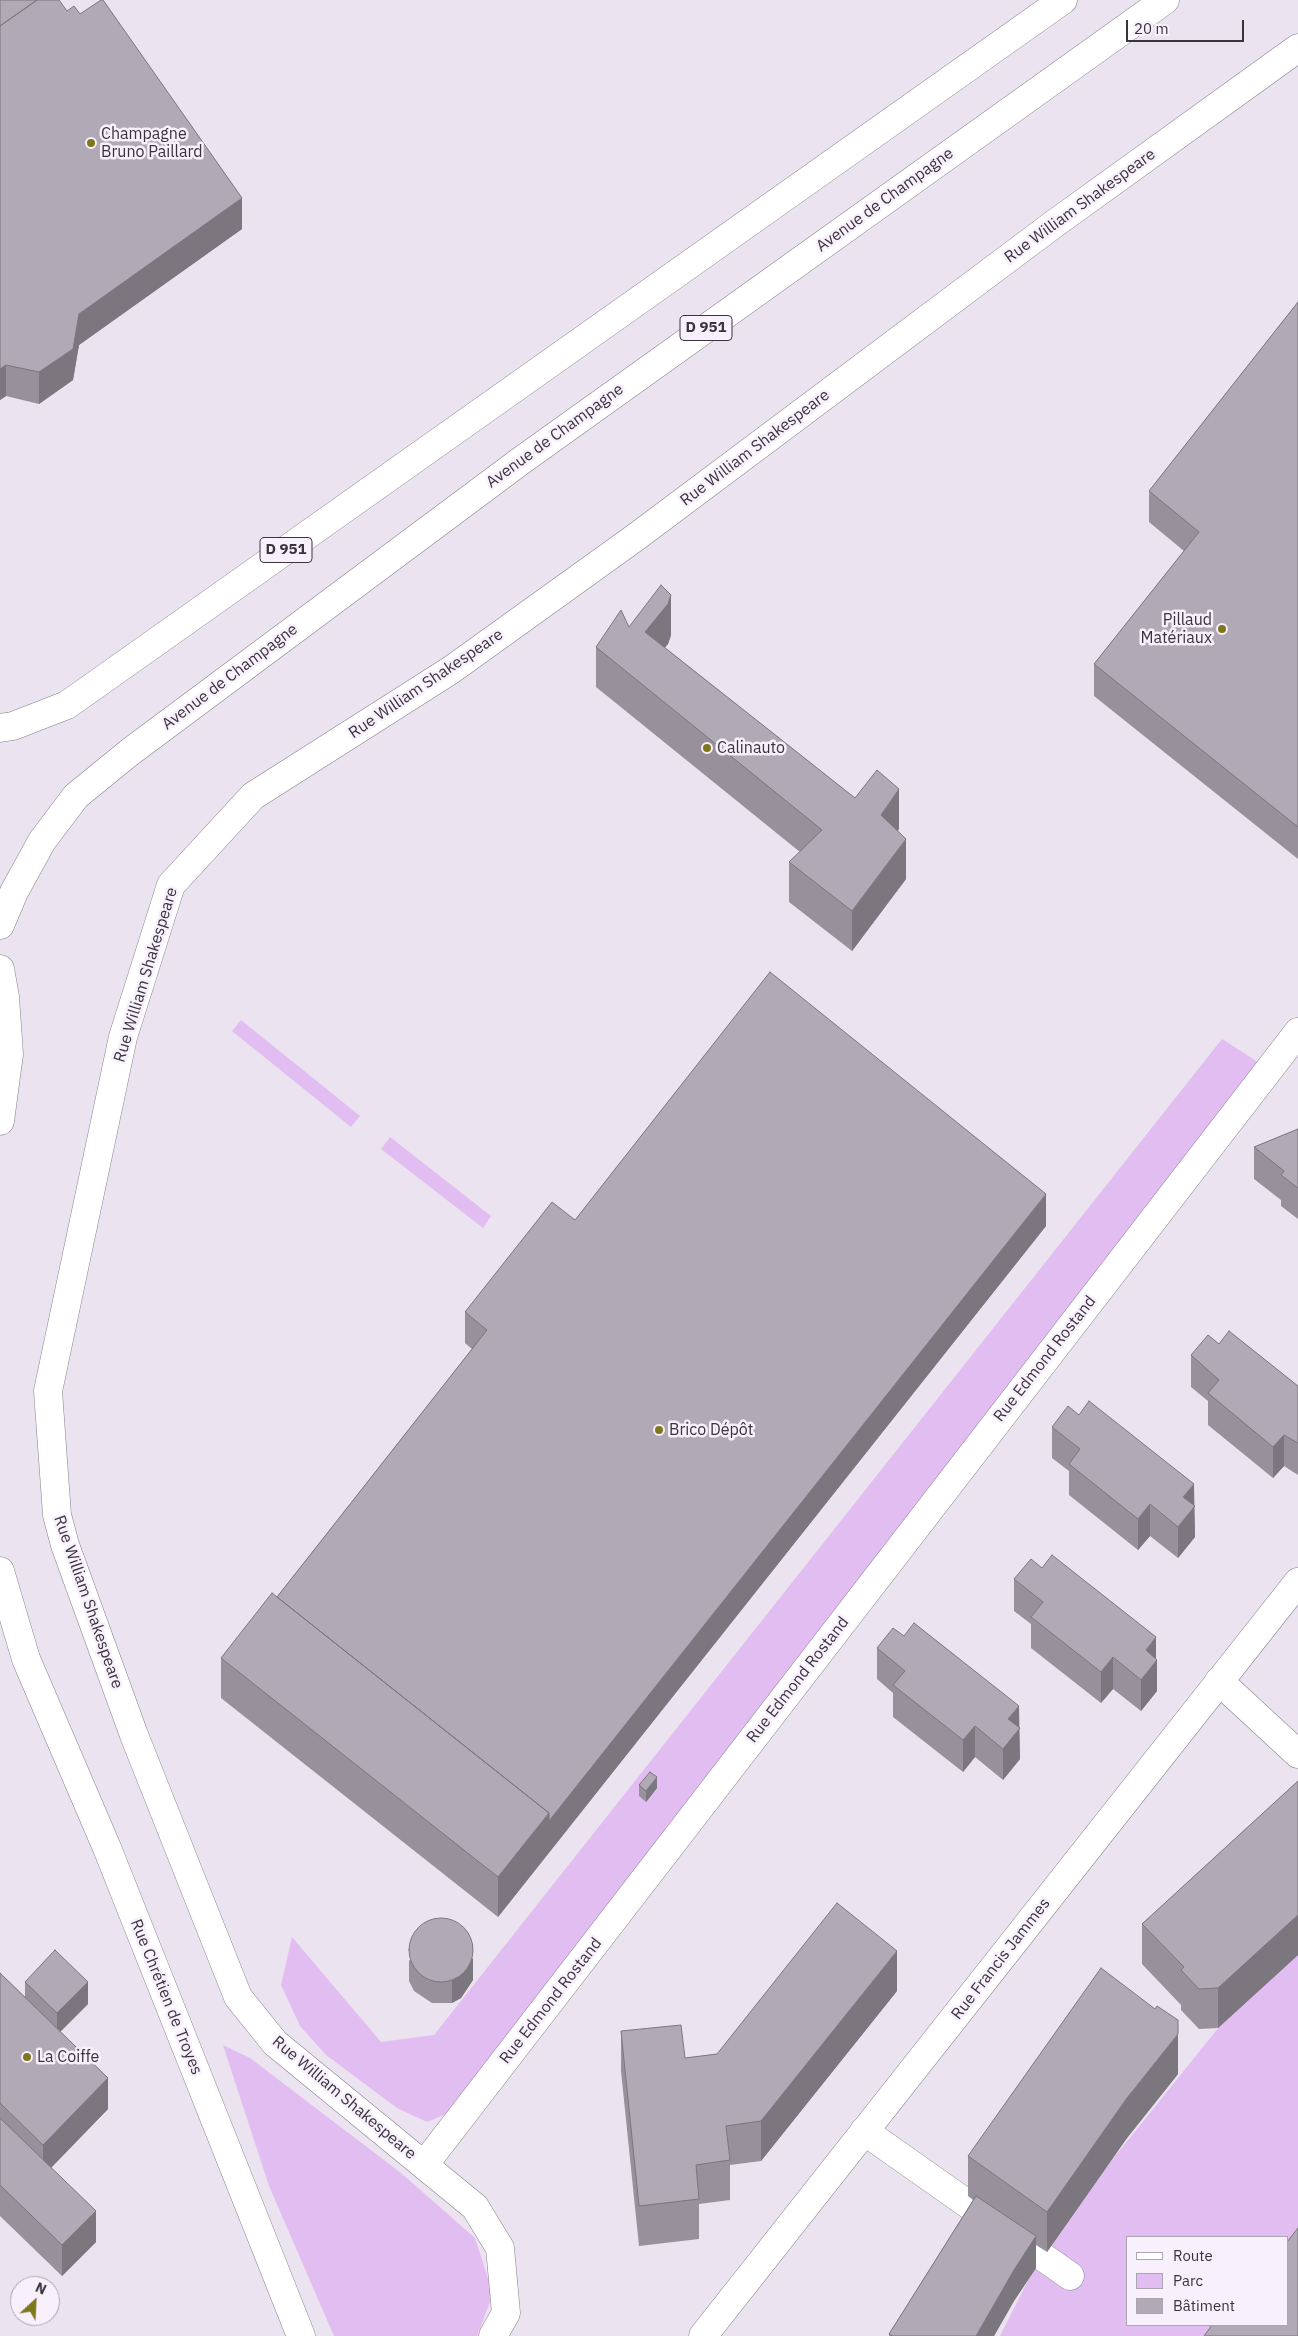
<!DOCTYPE html>
<html>
<head>
<meta charset="utf-8">
<style>
  body { margin:0 }
  #map { position:relative; width:1298px; height:2336px; overflow:hidden; background:#ebe3ef; font-family:"IBM Plex Sans",sans-serif }
  canvas { display:block }
  .legend { position:absolute; left:1126px; top:2236px; width:162px; height:90px; box-sizing:border-box; background:#f8f0fd; border:1px solid #aca5af; margin:0; padding:6px 9px; list-style:none; font-size:15px; color:#39353a }
  .legend li { display:flex; align-items:center; gap:10px; height:25px }
  .legend b { width:25px; border:1px solid #aca5af }
  .north { position:absolute; left:10px; top:2276px; width:50px; height:50px; box-sizing:border-box; background:#f8f0fd; border:1px solid #aca5af; border-radius:50%; rotate:25deg; font-size:14px; font-weight:700; line-height:20px; text-align:center; color:#39353a }
  .north::after { content:''; display:block; margin:auto; width:18px; height:22px; background:#7e771c; clip-path:polygon(50% 0,100% 100%,50% 72%,0 100%) }
  .scale { position:absolute; left:1126px; top:20px; width:118px; height:22px; box-sizing:border-box; border:2px solid #39353a; border-top:0; padding-left:6px; font-size:15px; line-height:18px; white-space:nowrap; color:#39353a; -webkit-text-stroke:4px #f8f0fd; paint-order:stroke }
</style>
</head>
<body>
<div id="map">
<canvas width="1298" height="2336"></canvas>
<ul class="legend">
<li><b style="height:6px;background:#fff"></b>Route</li>
<li><b style="height:14px;background:#e1bdf2"></b>Parc</li>
<li><b style="height:14px;background:#b1a9b5"></b>Bâtiment</li>
</ul>
<div class="north">N</div>
<div class="scale">20 m</div>
</div>
<script>
const ctx = document.querySelector('canvas').getContext('2d');
ctx.lineJoin = 'round';
function paint(path, color) { ctx.fillStyle = color; ctx.fill(path, 'evenodd'); }
const toPath = rows => new Path2D(rows.map(r => 'M' + r).join(''));
function trace(path, color, width, dash) { ctx.strokeStyle = color; ctx.lineWidth = width; ctx.lineCap = dash ? 'butt' : 'round'; ctx.setLineDash(dash || []); ctx.stroke(path); }
function label(font, color, halo, rows, align = 'center') {
  ctx.font = font + ' "IBM Plex Sans",sans-serif'; ctx.lineWidth = 5; ctx.setLineDash([]); ctx.textBaseline = 'middle'; ctx.strokeStyle = halo; ctx.fillStyle = color; for (const [text, x, y, turn = 0] of rows) {
    ctx.save(); ctx.translate(x, y); ctx.rotate((+turn || 0) * Math.PI / 180); ctx.textAlign = isNaN(turn) ? turn : align; if (halo) ctx.strokeText(text, 0, 0); ctx.fillText(text, 0, 0); ctx.restore();
  }
}
paint(toPath([
  [241,1020,360,1116,351,1127,232,1031],
  [1222,1039,1278,1075,451,2112,427,2122,397,2108,326,2055,300,2026,281,1985,292,1937,381,2042,434,2035],
  [390,1137,491,1216,483,1228,381,1149],
  [1298,1954,1298,2277,1287,2291,1287,2237,1127,2237,1127,2325,1259,2325,1250,2336,1000,2336,1050,2237,1236,2006],
  [223,2045,250,2058,401,2173,475,2238,493,2294,477,2336,334,2336,269,2186]
]), '#e1bdf2');
const street = toPath([
  [0,1571,26,1659,107,1848,301,2336],
  [1219,1681,1298,1754],
  [864,2131,1070,2276],
  [424,2165,1298,1032],
  [493,2336,506,2313,500,2248,475,2207,275,2043,238,1997,134,1735,65,1545,57,1515,48,1391,123,1037,171,885,253,796,451,670,636,537,1054,224,1298,48],
  [703,2336,1298,1582]
]);
const primary = toPath([
  [0,728,13,726,67,705,1063,0],
  [0,925,14,892,42,841,76,796,130,752,522,460,1165,0],
  [0,969,5,997,9,1054,0,1121]
]);
trace(street, '#877f8b', 29);
trace(primary, '#877f8b', 29);
trace(street, '#fff', 28);
trace(primary, '#fff', 28);
paint(toPath([
  [0,0,67,11,242,229,79,345,73,380,39,404,6,396,0,400],
  [1298,302,1298,859,1094,696,1094,664,1184,551,1149,522,1149,491],
  [629,627,671,635,668,644,664,647,855,798,899,829,898,831,906,879,852,951,789,902,789,862,800,852,596,687,596,647],
  [1298,1129,1298,1219,1281,1206,1281,1200,1254,1179,1254,1147],
  [575,1220,1046,1226,498,1917,221,1698,221,1658,277,1597,472,1349,465,1343,465,1312],
  [1219,1344,1298,1386,1298,1475,1284,1466,1273,1478,1208,1425,1208,1401,1191,1387,1191,1355],
  [1052,1427,1194,1505,1195,1537,1178,1558,1150,1536,1138,1550,1069,1495,1069,1471,1052,1458],
  [1014,1579,1156,1658,1157,1691,1141,1711,1113,1689,1101,1703,1031,1648,1031,1624,1014,1611],
  [877,1648,1019,1727,1020,1759,1003,1780,975,1757,963,1772,893,1717,893,1693,877,1679],
  [1298,1781,1298,1955,1218,2028,1199,2029,1181,2010,1181,2005,1142,1964,1142,1924],
  [639,1785,657,1788,646,1802,639,1796],
  [409,1960,473,1980,461,1998,452,2003,432,2003,414,1991,409,1981],
  [0,1973,25,1997,25,1982,88,2004,60,2032,108,2109,51,2168,96,2242,62,2276,0,2216],
  [897,1991,761,2161,730,2165,730,2200,699,2204,699,2239,639,2246,621,2071,621,2031,685,2058,717,2054],
  [1178,2074,1127,2138,1047,2252,1036,2245,1036,2268,1014,2301,994,2336,889,2336,889,2334,973,2200,968,2196,968,2156]
]), '#98919c');
paint(toPath([
  [242,198,242,229,79,345,73,380,39,404,39,372,79,314],
  [6,365,6,396,0,400,0,369],
  [671,595,671,635,668,644,645,672,645,632],
  [899,789,899,829,881,855,881,815],
  [906,839,906,879,852,951,852,911],
  [1046,1194,1046,1226,498,1917,498,1877,549,1813],
  [1284,1435,1284,1466,1273,1478,1273,1447],
  [1194,1484,1195,1537,1178,1558,1178,1527,1183,1497],
  [1150,1504,1150,1536,1138,1550,1138,1519],
  [1156,1637,1156,1661,1157,1660,1157,1691,1141,1711,1141,1680,1146,1650],
  [1113,1657,1113,1689,1101,1703,1101,1672],
  [1019,1706,1020,1759,1003,1780,1003,1749,1008,1719],
  [975,1726,975,1757,963,1772,963,1740],
  [657,1777,657,1788,646,1802,646,1791],
  [1298,1915,1298,1955,1218,2028,1218,1988],
  [897,1951,897,1991,761,2161,761,2121],
  [473,1958,473,1980,461,1998,452,2003,452,1981],
  [88,1982,88,2004,57,2035,57,2013],
  [1178,2034,1178,2074,1127,2138,1047,2252,1047,2212,1127,2098],
  [108,2078,108,2109,43,2176,43,2145],
  [96,2211,96,2242,62,2276,62,2245],
  [1036,2236,1036,2268,1014,2301,994,2336,976,2336,1014,2270]
]), '#7c767f');
const building = toPath([
  [0,0,37,0,0,26,0,0],
  [37,0,59,0,67,11,74,6,80,14,101,0,103,0,242,198,79,314,73,349,39,372,6,365,0,369,0,26,37,0],
  [1298,302,1298,827,1094,664,1199,532,1149,491,1298,302],
  [661,585,671,595,668,604,645,632,855,798,877,770,899,789,881,815,906,839,852,911,789,862,822,830,596,647,621,610,629,627,661,585],
  [770,972,1046,1194,549,1821,549,1813,277,1597,487,1330,465,1312,552,1202,575,1220,770,972],
  [1298,1129,1298,1188,1281,1175,1284,1171,1254,1147,1298,1129],
  [1229,1331,1298,1386,1298,1443,1284,1435,1273,1447,1208,1393,1219,1380,1191,1355,1208,1335,1219,1344,1229,1331],
  [1089,1401,1194,1484,1183,1497,1195,1506,1178,1527,1150,1504,1138,1519,1069,1464,1080,1449,1052,1427,1068,1406,1079,1415,1089,1401],
  [1052,1555,1156,1637,1146,1650,1157,1660,1141,1680,1113,1657,1101,1672,1031,1617,1043,1602,1014,1579,1031,1559,1042,1568,1052,1555],
  [272,1593,549,1813,498,1877,221,1658,272,1593],
  [914,1623,1019,1706,1008,1719,1020,1728,1003,1749,975,1726,963,1740,893,1685,905,1671,877,1648,893,1628,904,1636,914,1623],
  [650,1772,657,1777,646,1791,639,1785,650,1772],
  [1298,1781,1298,1915,1218,1988,1199,1989,1181,1970,1184,1967,1142,1924,1298,1781],
  [837,1903,897,1951,761,2121,726,2126,730,2160,696,2165,699,2199,639,2206,621,2031,681,2025,685,2058,717,2054,837,1903],
  '409 1950a32 32 0 1 1 64 0a32 32 0 1 1-64 0Z',
  [55,1950,88,1982,57,2013,25,1982,55,1950],
  [1101,1968,1155,2009,1157,2006,1178,2020,1178,2034,1127,2098,1047,2212,968,2156,1101,1968],
  [0,1973,108,2078,43,2145,0,2103,0,1973],
  [0,2118,96,2211,62,2245,0,2185,0,2118],
  [976,2196,1036,2236,1014,2270,976,2336,893,2336,889,2334,976,2196],
  [1298,2228,1298,2336,1204,2336,1212,2325,1287,2325,1287,2242,1298,2228]
]);
paint(building, '#b1a9b5');
trace(building, '#7c767f', 1);
for (const [x, y, r, color] of [
  [91,143,5,"#7e771c"],
  [1222,629,5,"#7e771c"],
  [707,748,5,"#7e771c"],
  [659,1430,5,"#7e771c"],
  [27,2057,5,"#7e771c"]
]) { const dot = new Path2D(); dot.arc(x, y, r, 0, 2 * Math.PI); ctx.fillStyle = color; ctx.fill(dot); trace(dot, '#f8f0fd', 2); }
for (const [x, y, w] of [
  [706,328,52],
  [286,550,52]
]) { const box = new Path2D(); box.roundRect(x - w / 2, y - 12.5, w, 25, 4); ctx.fillStyle = '#f8f0fd'; ctx.fill(box); trace(box, '#39353a', 1); }
label('bold 15px', '#39353a', null, [
  ["D 951",706,328],
  ["D 951",286,550]
]);
label('16px', '#39353a', '#f8f0fd', [
  ["Champagne",101,134],
  ["Bruno Paillard",101,152],
  ["Pillaud",1212,620,"right"],
  ["Matériaux",1212,638,"right"],
  ["Calinauto",717,748],
  ["Brico Dépôt",669,1430],
  ["La Coiffe",37,2057]
], 'left');
label('16px', '#39353a', '#f8f0fd', [
  ["Avenue de Champagne",885,200,-36],
  ["Rue William Shakespeare",1080,206,-36],
  ["Avenue de Champagne",555,436,-36],
  ["Rue William Shakespeare",755,448,-37],
  ["Avenue de Champagne",230,677,-37],
  ["Rue William Shakespeare",426,684,-34],
  ["Rue William Shakespeare",146,975,-73],
  ["Rue Edmond Rostand",1045,1359,-52],
  ["Rue William Shakespeare",88,1602,71],
  ["Rue Edmond Rostand",798,1680,-52],
  ["Rue Francis Jammes",1001,1959,-52],
  ["Rue Chrétien de Troyes",166,1997,68],
  ["Rue Edmond Rostand",551,2001,-52],
  ["Rue William Shakespeare",344,2098,40]
]);
</script>
</body>
</html>
